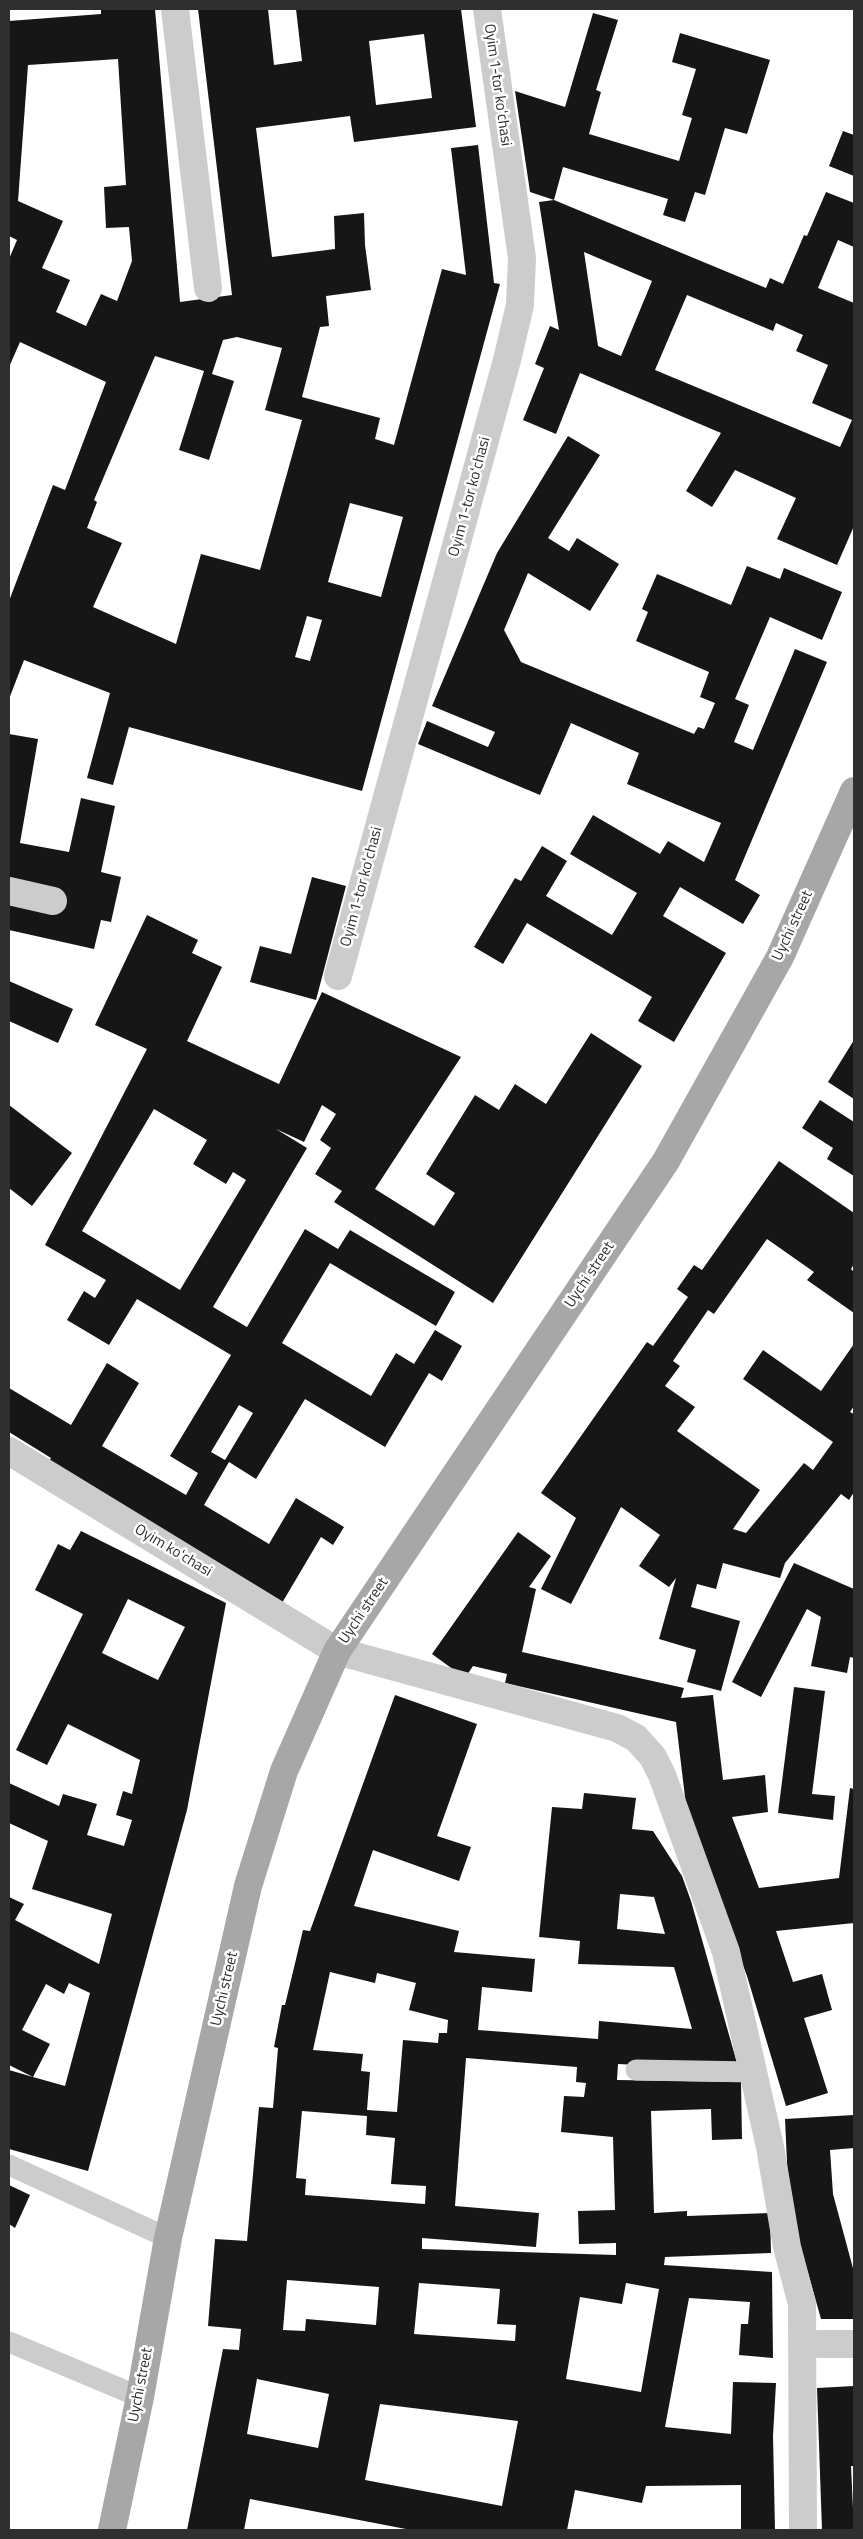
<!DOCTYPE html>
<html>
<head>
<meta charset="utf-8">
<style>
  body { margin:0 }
  #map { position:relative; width:863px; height:2539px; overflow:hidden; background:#fff; font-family:"Titillium Web",sans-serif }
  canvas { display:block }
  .frame { position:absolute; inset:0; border:10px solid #2f2f2f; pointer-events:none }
</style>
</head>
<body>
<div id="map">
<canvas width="863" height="2539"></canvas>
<div class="frame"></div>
</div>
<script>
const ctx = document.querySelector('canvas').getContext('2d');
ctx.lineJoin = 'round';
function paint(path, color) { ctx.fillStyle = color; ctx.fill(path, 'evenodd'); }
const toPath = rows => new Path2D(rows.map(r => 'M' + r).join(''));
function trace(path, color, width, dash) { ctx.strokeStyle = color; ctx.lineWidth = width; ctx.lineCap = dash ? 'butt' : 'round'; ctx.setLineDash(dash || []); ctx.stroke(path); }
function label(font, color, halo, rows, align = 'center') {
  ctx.font = font + ' "Titillium Web",sans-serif'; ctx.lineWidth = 5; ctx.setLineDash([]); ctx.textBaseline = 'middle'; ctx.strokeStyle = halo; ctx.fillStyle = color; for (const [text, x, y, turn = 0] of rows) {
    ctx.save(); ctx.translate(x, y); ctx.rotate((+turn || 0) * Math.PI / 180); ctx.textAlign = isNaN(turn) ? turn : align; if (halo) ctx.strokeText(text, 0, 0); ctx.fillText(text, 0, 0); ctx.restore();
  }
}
paint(toPath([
  [101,9,155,9,180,302,232,295,198,9,268,9,274,65,302,61,296,9,461,9,476,127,354,142,350,116,256,128,272,257,335,249,334,216,364,213,365,245,371,290,326,296,329,326,320,327,302,397,380,418,375,439,394,445,442,269,466,275,451,148,478,145,494,283,500,284,362,791,129,727,113,785,87,778,110,693,24,660,9,699,9,601,53,485,65,490,106,382,20,342,9,367,9,259,17,240,9,236,9,21,101,14],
  [424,34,432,98,376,105,369,41],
  [118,59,126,185,104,187,106,228,129,227,132,261,117,301,101,294,86,326,56,312,70,280,42,268,63,221,18,201,28,65],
  [237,337,282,348,265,410,302,420,260,570,201,554,176,644,93,607,122,543,87,528,97,502,94,500,155,356,204,371,179,450,209,460,234,381,212,374,223,340],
  [350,503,403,517,381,597,328,582],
  [307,616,322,620,310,661,295,657],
  [593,13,618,20,596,90,601,92,589,134,679,161,692,118,682,115,696,69,672,62,680,33,770,60,747,134,725,128,705,195,695,192,685,222,663,215,668,199,563,167,554,200,530,192,515,91,565,107],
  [843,131,854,135,854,176,829,166],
  [826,192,854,203,854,247,838,240,818,288,854,303,854,526,837,565,777,539,796,498,735,470,712,507,686,491,721,433,580,373,556,434,523,420,544,368,535,364,550,326,559,330,539,202,554,200,766,288,770,278,783,284,804,235,807,236],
  [584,252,652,281,621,356,598,346],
  [687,295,773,331,776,323,803,335,796,351,828,365,812,403,852,420,840,447,655,370],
  [568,436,600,455,548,538,569,551,577,538,619,564,590,611,528,573,504,630,521,662,694,734,698,727,704,729,715,703,700,697,709,672,636,641,648,612,642,609,657,574,731,605,747,566,780,579,784,568,842,592,822,640,770,617,735,699,749,705,734,742,753,750,795,649,827,662,735,880,760,895,743,924,680,887,663,916,726,953,674,1042,638,1021,652,997,527,923,503,964,474,947,515,878,521,881,542,846,567,861,546,896,612,935,637,893,570,854,593,815,660,854,668,841,704,862,721,823,627,784,639,753,571,723,540,795,418,744,427,721,488,747,495,732,432,706,497,553],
  [9,734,38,739,20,843,69,852,81,798,115,806,101,872,121,877,111,922,101,920,94,949,9,930],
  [312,877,346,886,316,1000,250,982,260,946,291,954],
  [147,915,198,940,192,953,222,967,187,1041,279,1084,322,992,461,1057,375,1189,434,1226,455,1193,426,1174,475,1095,499,1110,515,1084,546,1104,591,1033,642,1066,493,1303,334,1202,342,1191,315,1174,331,1148,320,1140,336,1114,322,1105,304,1142,276,1129,307,1148,213,1307,247,1327,305,1229,338,1249,350,1230,455,1292,436,1326,330,1263,282,1343,371,1396,396,1353,414,1364,435,1330,462,1346,442,1381,429,1373,385,1447,305,1399,256,1479,229,1462,204,1505,269,1544,296,1498,344,1527,333,1545,321,1537,282,1603,48,1463,51,1458,9,1432,9,1388,71,1425,107,1363,139,1383,102,1446,186,1495,198,1473,170,1456,231,1355,137,1299,109,1345,67,1320,84,1291,95,1298,106,1280,45,1245,147,1049,95,1025],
  [154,1109,207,1140,193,1164,226,1184,233,1172,246,1180,180,1290,82,1231],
  [239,1405,253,1413,225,1460,211,1452],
  [9,981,73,1009,58,1043,9,1021],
  [854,1040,854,1099,828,1082],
  [820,1100,854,1122,854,1176,827,1159,833,1148,802,1128],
  [9,1105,72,1153,32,1206,9,1188],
  [779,1161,854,1213,854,1264,851,1269,854,1272,854,1313,807,1280,814,1272,767,1239,714,1314,708,1310,673,1361,680,1366,665,1386,695,1407,677,1431,760,1490,733,1529,746,1533,804,1463,813,1470,833,1442,743,1379,763,1350,821,1391,854,1344,854,1406,850,1412,854,1414,854,1492,849,1500,841,1494,785,1563,780,1578,723,1563,716,1589,697,1584,691,1607,740,1621,721,1691,687,1682,696,1650,659,1639,676,1578,669,1587,639,1566,660,1535,621,1507,571,1604,541,1589,576,1518,541,1493,647,1342,653,1346,688,1297,677,1289,694,1265,702,1270],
  [81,1531,226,1603,187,1810,88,2171,9,2149,9,2070,33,2077,65,2086,90,1993,69,1983,64,1994,46,1984,22,2030,50,2044,33,2077,9,2065,9,1897,24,1904,15,1920,99,1964,112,1914,32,1889,48,1841,9,1823,9,1783,59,1806,63,1794,97,1804,87,1835,124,1846,132,1820,116,1815,123,1791,132,1794,140,1760,68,1724,47,1765,16,1750,83,1614,35,1590,58,1544,70,1550],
  [128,1599,185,1627,158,1680,102,1653],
  [518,1532,551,1556,529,1587,536,1589,522,1652,684,1688,681,1698,713,1695,723,1780,765,1775,768,1812,732,1817,759,1888,839,1878,850,1788,854,1789,854,1923,776,1931,793,1982,822,1974,832,2010,804,2018,828,2093,786,2106,747,1976,688,1822,676,1722,505,1683,507,1674,473,1666,465,1678,432,1654],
  [794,1563,854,1589,854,1658,850,1657,847,1673,811,1666,821,1617,807,1609,761,1697,732,1682],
  [794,1687,825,1691,812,1794,835,1796,833,1820,778,1813],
  [395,1695,477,1724,437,1836,471,1847,459,1881,373,1850,354,1906,459,1931,454,1952,535,1959,532,1992,482,1987,478,2030,598,2039,599,2021,692,2029,674,1967,578,1964,580,1941,539,1937,552,1807,582,1809,584,1793,636,1798,632,1829,653,1831,682,1876,691,1901,739,2070,618,2064,617,2080,741,2082,742,2139,712,2140,711,2109,651,2111,654,2213,687,2211,687,2216,770,2213,771,2253,665,2257,664,2265,772,2272,773,2358,739,2355,741,2324,748,2324,750,2302,689,2298,665,2427,731,2434,733,2382,776,2383,773,2436,775,2530,741,2530,741,2485,646,2486,642,2503,575,2490,567,2530,411,2530,250,2499,244,2530,187,2530,223,2349,239,2350,241,2329,208,2326,215,2239,247,2241,259,2107,273,2108,278,2048,274,2047,282,2005,285,2005,303,1930,310,1931],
  [620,1894,654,1897,665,1934,617,1929],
  [330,1972,375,1983,377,1973,416,1983,409,2010,448,2020,447,2033,439,2033,438,2043,403,2040,397,2112,367,2110,370,2072,361,2071,363,2054,313,2050],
  [466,2058,577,2067,576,2082,586,2083,584,2097,564,2096,561,2132,613,2137,615,2210,578,2211,579,2244,616,2243,616,2255,422,2249,422,2238,536,2247,539,2213,455,2206],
  [302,2111,367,2116,366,2135,395,2138,391,2184,426,2186,425,2204,305,2195,306,2179,296,2178],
  [287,2280,379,2287,376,2325,306,2319,305,2331,283,2330],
  [419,2283,500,2289,497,2324,516,2325,515,2341,414,2334],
  [626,2283,659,2289,641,2392,566,2379,580,2297,622,2304],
  [257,2379,329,2394,318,2448,247,2434],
  [380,2404,518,2421,502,2506,365,2480],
  [854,2115,854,2148,830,2150,833,2194,854,2272,854,2319,821,2319,789,2205,785,2119],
  [9,2185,30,2195,15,2228,9,2224],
  [854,2386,854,2466,851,2466,854,2530,822,2530,817,2388]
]), '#161616');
trace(toPath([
  [636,2070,753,2072],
  [9,2165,168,2238],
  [9,2342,140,2397]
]), '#ccc', 21);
trace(toPath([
  [175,9,208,288],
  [9,891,53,901],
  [338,976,507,360,520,305,522,258,487,9],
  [9,1451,337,1651,617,1728,636,1738,653,1757,662,1775,726,1952,770,2147,787,2247,802,2304,803,2530],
  [804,2344,854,2344]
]), '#ccc', 28);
trace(toPath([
  [112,2530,140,2397,168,2238,248,1886,284,1771,337,1651,666,1161,780,957,854,791]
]), '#a7a7a7', 28);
label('15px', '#2f2f2f', '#fff', [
  ["Oyim 1-tor koʻchasi",497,85,82],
  ["Oyim 1-tor koʻchasi",470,497,-75],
  ["Oyim 1-tor koʻchasi",362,887,-75],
  ["Uychi street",793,926,-65],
  ["Uychi street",590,1275,-56],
  ["Oyim koʻchasi",173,1551,31],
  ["Uychi street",364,1611,-56],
  ["Uychi street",225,1989,-77],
  ["Uychi street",141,2385,-79]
]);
</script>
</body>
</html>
